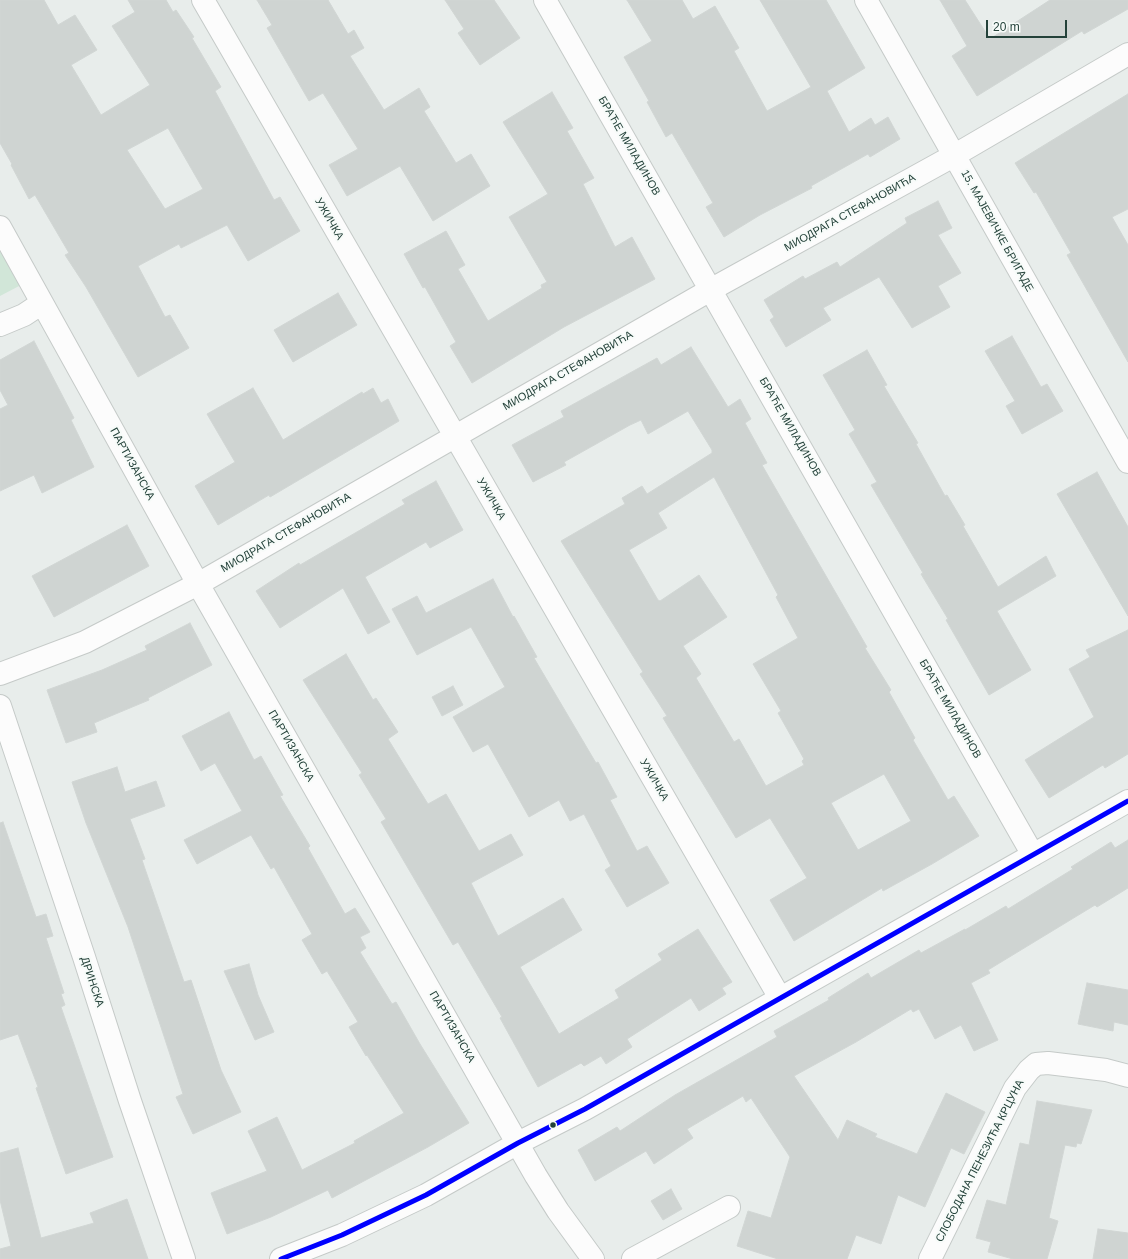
<!DOCTYPE html>
<html>
<head>
<meta charset="utf-8">
<style>
  body { margin:0 }
  #map { position:relative; width:1128px; height:1259px; overflow:hidden; background:#e8edeb; font-family:Helvetica,sans-serif }
  canvas { display:block }
  .scale { position:absolute; left:986px; top:20px; width:81px; height:18px; box-sizing:border-box; border:2px solid #24423a; border-top:0; padding-left:5px; font-size:12px; line-height:14px; white-space:nowrap; color:#24423a; -webkit-text-stroke:3px #f7fbf9; paint-order:stroke }
</style>
</head>
<body>
<div id="map">
<canvas width="1128" height="1259"></canvas>
<div class="scale">20 m</div>
</div>
<script>
const ctx = document.querySelector('canvas').getContext('2d');
ctx.lineJoin = 'round';
function paint(path, color) { ctx.fillStyle = color; ctx.fill(path, 'evenodd'); }
const toPath = rows => new Path2D(rows.map(r => 'M' + r).join(''));
function trace(path, color, width, dash) { ctx.strokeStyle = color; ctx.lineWidth = width; ctx.lineCap = dash ? 'butt' : 'round'; ctx.setLineDash(dash || []); ctx.stroke(path); }
function label(font, color, halo, rows, align = 'center') {
  ctx.font = font + ' Helvetica,sans-serif'; ctx.lineWidth = 4; ctx.setLineDash([]); ctx.textBaseline = 'middle'; ctx.strokeStyle = halo; ctx.fillStyle = color; for (const [text, x, y, turn = 0] of rows) {
    ctx.save(); ctx.translate(x, y); ctx.rotate((+turn || 0) * Math.PI / 180); ctx.textAlign = isNaN(turn) ? turn : align; if (halo) ctx.strokeText(text, 0, 0); ctx.fillText(text, 0, 0); ctx.restore();
  }
}
paint(toPath([
  [0,248,21,285,0,296]
]), '#d1e6d8');
const building = toPath([
  [0,0,44,0,58,25,75,15,97,50,71,65,101,115,150,85,112,26,135,12,128,0,166,0,173,12,176,10,194,37,192,38,221,87,215,91,274,200,280,197,300,231,248,261,227,225,181,248,179,244,138,266,165,317,170,315,189,348,138,377,86,287,65,255,69,253,35,195,29,199,11,165,12,164,0,143,0,0],
  [168,128,203,189,165,209,127,150,168,128],
  [257,0,328,0,348,34,354,30,364,48,350,56,384,110,419,88,430,107,424,111,456,163,471,154,490,186,433,221,400,166,347,196,329,165,358,149,323,93,309,101,267,28,272,25,257,0],
  [445,0,494,0,520,38,480,65,458,33,464,29,445,0],
  [627,0,682,0,693,19,715,6,739,48,734,51,767,111,811,87,760,0,826,0,865,68,827,91,849,132,871,118,875,125,888,117,900,139,870,157,868,154,811,186,812,188,760,215,724,237,706,207,713,203,672,133,666,137,647,102,649,101,624,57,652,41,627,0],
  [940,0,965,0,990,39,1050,0,1128,0,1128,9,1084,34,1082,31,977,96,952,56,967,46,940,0],
  [552,92,573,128,567,131,594,178,583,184,615,247,632,237,655,279,564,327,472,383,450,346,456,342,425,287,423,288,404,254,446,231,465,265,458,269,488,321,542,288,541,285,547,282,509,217,548,194,503,122,552,92],
  [1128,94,1128,209,1112,217,1128,245,1128,362,1067,255,1071,253,1036,192,1034,193,1015,163,1128,94],
  [938,201,952,228,938,235,961,273,938,286,950,307,912,328,879,277,823,308,831,320,786,347,770,320,774,317,764,300,803,276,805,279,837,262,840,267,907,223,905,218,938,201],
  [338,293,357,325,293,362,274,330,338,293],
  [1012,336,1041,387,1047,384,1063,411,1022,434,1006,406,1015,401,985,351,1012,336],
  [34,341,74,418,71,420,94,467,42,493,34,475,0,491,0,409,8,405,0,390,0,360,34,341],
  [691,347,728,407,740,399,751,419,745,423,767,463,762,465,867,647,865,648,891,690,889,692,915,738,913,740,948,800,954,796,979,836,932,864,883,891,882,888,794,941,770,900,807,878,770,818,736,838,663,718,667,716,640,674,643,672,561,541,625,504,622,498,642,486,647,494,712,453,712,450,688,411,648,434,641,420,630,425,564,462,566,465,533,482,512,445,564,417,561,411,657,358,661,365,691,347],
  [714,477,778,595,776,597,798,638,753,664,781,711,778,713,804,759,802,761,804,765,766,786,739,739,734,742,696,678,701,674,683,646,727,617,699,575,660,601,658,600,629,550,667,528,658,513,714,477],
  [884,774,911,821,858,850,831,803,884,774],
  [867,350,887,385,884,386,918,443,916,444,945,496,947,495,965,525,963,526,998,587,1046,556,1056,576,997,611,1031,670,989,695,946,620,948,619,921,574,923,573,871,485,877,482,849,434,855,430,823,375,867,350],
  [253,388,283,440,362,392,363,394,373,388,381,403,388,399,399,421,270,497,269,495,218,525,195,486,235,462,207,414,253,388],
  [1097,472,1128,527,1128,616,1057,494,1097,472],
  [436,481,463,530,430,548,426,542,365,577,390,622,368,634,343,588,280,628,256,591,299,563,300,565,405,504,402,500,436,481],
  [127,525,149,566,54,617,32,576,127,525],
  [493,579,513,617,514,616,537,657,534,658,596,763,598,762,617,797,610,800,637,851,647,846,669,883,627,907,605,870,611,866,584,814,570,821,559,800,529,817,488,744,473,752,453,717,505,687,471,627,417,655,392,609,417,596,426,613,493,579],
  [190,623,212,665,148,698,149,700,94,723,97,732,66,743,47,690,102,670,147,650,145,646,190,623],
  [1128,630,1128,754,1105,768,1103,765,1049,798,1025,760,1094,717,1069,669,1090,657,1086,650,1128,630],
  [346,654,373,700,376,698,398,732,388,739,428,804,446,794,479,851,511,834,523,855,471,883,498,936,563,898,582,930,520,967,559,1034,619,998,615,990,662,960,658,954,698,929,732,982,722,988,726,994,699,1011,691,998,627,1039,632,1047,606,1064,601,1056,584,1066,581,1063,538,1087,500,1018,502,1017,458,942,453,945,381,822,386,819,359,775,362,773,303,680,346,654],
  [453,686,463,705,442,716,432,697,453,686],
  [229,712,254,760,261,756,283,795,280,796,310,846,308,848,345,914,355,908,370,932,360,937,366,948,360,952,392,1004,396,1002,420,1044,469,1123,428,1147,332,1198,328,1190,271,1217,227,1234,211,1193,267,1171,248,1131,277,1117,302,1170,355,1143,354,1141,404,1113,367,1055,366,1056,349,1027,358,1022,327,971,322,974,302,940,312,934,274,867,271,869,251,835,197,864,184,840,242,811,215,763,201,771,182,736,229,712],
  [117,767,125,792,156,781,165,806,130,819,145,859,142,860,184,982,191,980,221,1070,241,1112,193,1134,176,1097,183,1094,128,927,86,823,72,782,117,767],
  [3,822,36,917,46,914,53,936,46,938,64,993,61,994,65,1005,61,1007,113,1157,66,1174,36,1088,38,1087,18,1034,0,1040,0,823,3,822],
  [1128,840,1128,888,1097,907,1095,905,988,970,990,973,971,983,998,1040,974,1051,961,1025,935,1039,919,1009,913,1012,911,1009,856,1042,794,1076,838,1140,847,1120,877,1134,875,1137,917,1154,946,1093,985,1112,964,1154,951,1148,925,1207,898,1195,881,1244,856,1235,847,1259,778,1259,737,1246,748,1211,771,1218,790,1157,751,1098,746,1102,743,1096,687,1129,693,1138,654,1164,646,1151,595,1181,578,1150,617,1127,620,1131,675,1095,777,1037,774,1031,829,1000,828,998,868,973,871,978,919,950,921,953,965,929,965,930,1006,906,1008,909,1073,869,1071,867,1111,842,1115,848,1128,840],
  [249,964,258,995,274,1032,255,1040,224,971,249,964],
  [1087,983,1128,990,1128,1025,1114,1022,1113,1031,1078,1024,1087,983],
  [1037,1101,1092,1110,1081,1144,1077,1143,1076,1147,1065,1145,1049,1218,1058,1221,1047,1259,1013,1259,988,1252,991,1242,976,1238,987,1200,1006,1205,1020,1143,1029,1145,1037,1101],
  [18,1148,41,1238,94,1223,90,1213,127,1199,148,1259,0,1259,0,1249,11,1246,0,1200,0,1153,18,1148],
  [671,1189,682,1209,663,1220,651,1201,671,1189],
  [1098,1229,1128,1233,1128,1259,1093,1259,1098,1229]
]);
paint(building, '#cfd4d2');
trace(building, '#d1d6d4', 1);
const minor = toPath([
  [203,0,780,998],
  [545,0,1033,855],
  [866,0,1128,462],
  [0,227,198,584,536,1176,558,1211,593,1259],
  [0,325,24,315,42,303],
  [0,674,85,642,198,584,712,289,955,155,1128,54],
  [0,706,84,957,130,1101,184,1259],
  [281,1259,342,1235,426,1195,518,1143,585,1109,1128,801],
  [633,1259,729,1207],
  [930,1259,1015,1088,1029,1070,1036,1064,1048,1063,1106,1070,1128,1076]
]);
trace(minor, '#c5cac8', 24);
trace(minor, '#fcfcfc', 22);
trace(toPath([
  [281,1259,342,1235,426,1195,518,1143,585,1109,1128,801]
]), '#00f', 5);
for (const [x, y, r, color] of [
  [553,1125,3.5,"#24423a"]
]) { const dot = new Path2D(); dot.arc(x, y, r, 0, 2 * Math.PI); ctx.fillStyle = color; ctx.fill(dot); trace(dot, '#f7fbf9', 1.5); }
label('11px', '#24423a', '#f7fbf9', [
  ["БРАЋЕ МИЛАДИНОВ",629,146,60],
  ["МИОДРАГА СТЕФАНОВИЋА",850,213,-29],
  ["УЖИЧКА",329,219,60],
  ["15. МАЈЕВИЧКЕ БРИГАДЕ",997,231,61],
  ["МИОДРАГА СТЕФАНОВИЋА",568,371,-30],
  ["БРАЋЕ МИЛАДИНОВ",790,427,60],
  ["ПАРТИЗАНСКА",132,464,61],
  ["УЖИЧКА",491,499,60],
  ["МИОДРАГА СТЕФАНОВИЋА",286,533,-30],
  ["БРАЋЕ МИЛАДИНОВ",950,709,60],
  ["ПАРТИЗАНСКА",291,746,60],
  ["УЖИЧКА",654,780,60],
  ["ДРИНСКА",92,982,72],
  ["ПАРТИЗАНСКА",452,1027,60],
  ["СЛОБОДАНА ПЕНЕЗИЋА КРЦУНА",980,1161,-63]
]);
</script>
</body>
</html>
